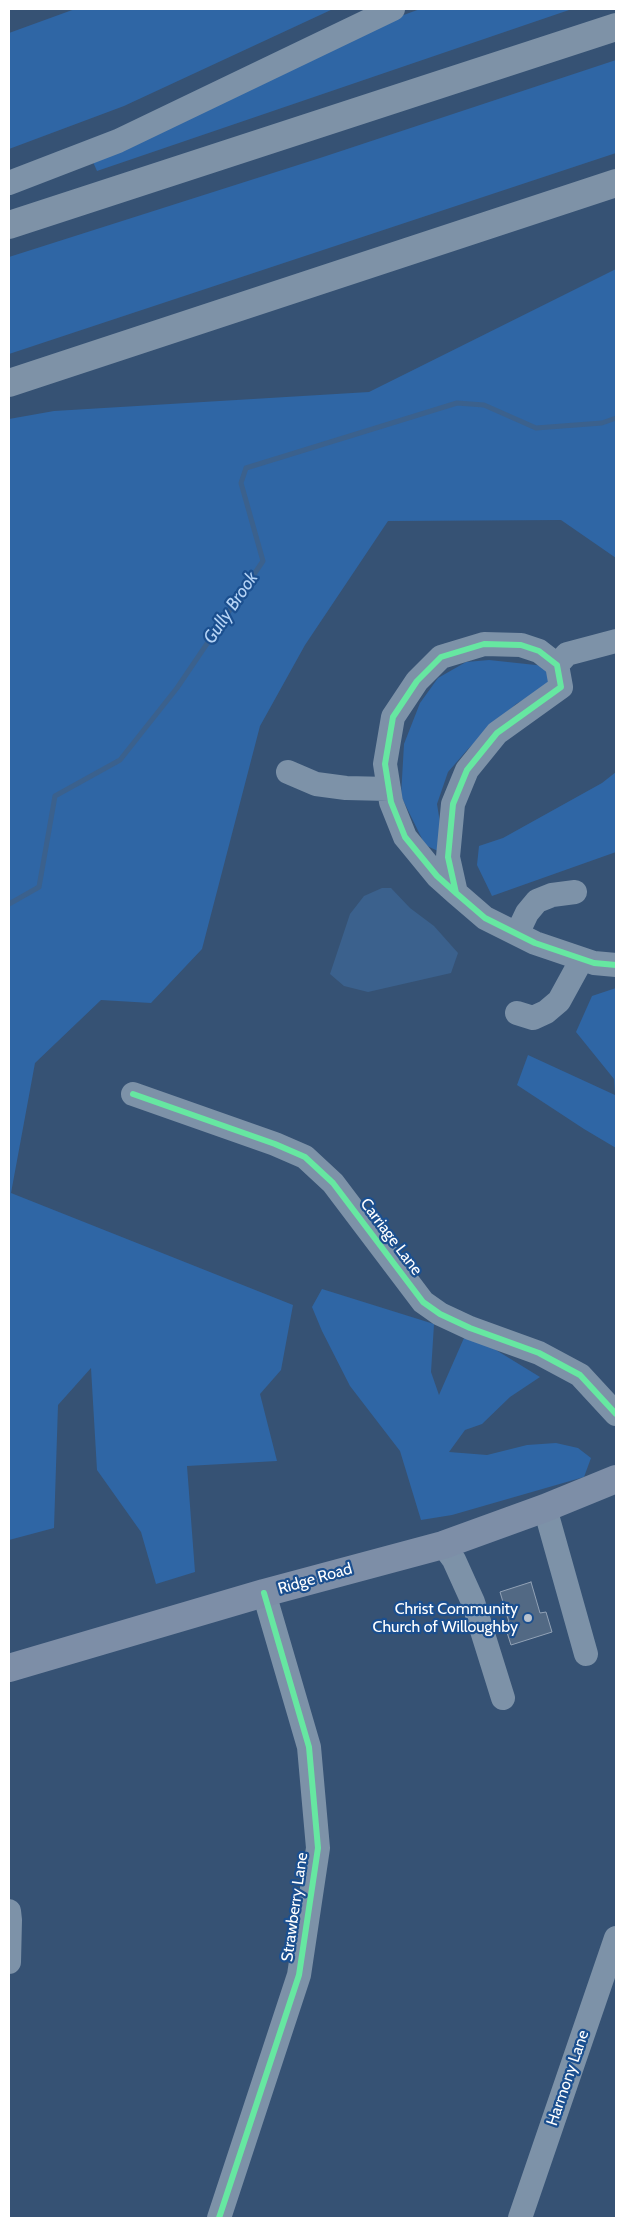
<!DOCTYPE html>
<html>
<head>
<meta charset="utf-8">
<style>
  body { margin:0 }
  #map { position:relative; width:625px; height:2227px; overflow:hidden; background:#365274; font-family:Cabin,sans-serif }
  canvas { display:block }
  .frame { position:absolute; inset:0; border:10px solid #fff; pointer-events:none }
</style>
</head>
<body>
<div id="map">
<canvas width="625" height="2227"></canvas>
<div class="frame"></div>
</div>
<script>
const ctx = document.querySelector('canvas').getContext('2d');
ctx.lineJoin = 'round';
function paint(path, color) { ctx.fillStyle = color; ctx.fill(path, 'evenodd'); }
const toPath = rows => new Path2D(rows.map(r => 'M' + r).join(''));
function trace(path, color, width, dash) { ctx.strokeStyle = color; ctx.lineWidth = width; ctx.lineCap = dash ? 'butt' : 'round'; ctx.setLineDash(dash || []); ctx.stroke(path); }
function label(font, color, halo, rows, align = 'center') {
  ctx.font = font + ' Cabin,sans-serif'; ctx.lineWidth = 4.5; ctx.setLineDash([]); ctx.textBaseline = 'middle'; ctx.strokeStyle = halo; ctx.fillStyle = color; for (const [text, x, y, turn = 0] of rows) {
    ctx.save(); ctx.translate(x, y); ctx.rotate((+turn || 0) * Math.PI / 180); ctx.textAlign = isNaN(turn) ? turn : align; if (halo) ctx.strokeText(text, 0, 0); ctx.fillText(text, 0, 0); ctx.restore();
  }
}
paint(toPath([
  [75,9,333,9,124,106,9,149,9,33],
  [420,9,572,9,97,171,93,162,379,24],
  [616,60,616,153,9,354,9,257,320,158],
  [616,269,616,558,561,520,388,521,305,645,260,726,202,949,151,1003,101,1000,35,1063,11,1193,293,1305,281,1370,260,1394,277,1461,187,1466,195,1572,156,1584,141,1532,97,1470,91,1368,58,1405,54,1528,9,1540,9,419,54,411,369,392],
  [489,660,545,666,550,685,516,704,468,749,448,772,437,804,441,829,438,851,425,845,401,796,404,744,420,703,438,678,466,662],
  [616,772,616,852,492,896,477,865,479,846,503,838,602,783],
  [616,988,616,1148,584,1129,517,1085,528,1055,615,1095,614,1079,576,1032,592,996],
  [322,1289,434,1324,431,1372,439,1395,464,1338,491,1347,540,1377,510,1397,482,1424,465,1430,449,1452,487,1455,527,1445,556,1443,578,1448,591,1458,584,1477,452,1515,421,1520,400,1451,350,1386,322,1331,312,1307]
]), '#2f66a5');
paint(toPath([
  [382,888,391,888,410,908,434,926,458,953,451,973,368,992,344,986,330,974,350,914,364,896]
]), '#3b618d');
trace(toPath([
  [9,904,39,887,55,796,120,760,177,688,263,561,241,483,246,468,457,403,484,405,536,428,602,423,616,418]
]), '#3b618d', 5);
const building = toPath([
  [531,1582,540,1613,546,1612,552,1632,511,1645,504,1623,509,1622,500,1592,531,1582]
]);
paint(building, '#526984');
trace(building, '#92a2b6', 1);
trace(toPath([
  [9,183,118,141,393,9],
  [557,665,567,654,616,641],
  [288,772,316,784,346,788,389,789],
  [456,893,448,857,453,804,467,770,497,733,561,687,557,665,539,651,521,645,484,644,441,657,417,681,393,717,385,764,391,802,405,837,437,876,456,893,485,918,535,943,594,963,616,965],
  [517,934,527,913,537,901,552,895,575,892],
  [517,1013,533,1018,546,1012,559,1001,582,959],
  [133,1094,275,1144,305,1157,333,1183,423,1302,440,1314,470,1328,539,1353,580,1375,616,1414],
  [545,1508,586,1654],
  [443,1545,454,1560,473,1602,503,1698],
  [9,1911,10,1920,9,1962],
  [219,2218,299,1975,318,1848,309,1747,264,1593],
  [520,2218,616,1938]
]), '#7d92a8', 24);
trace(toPath([
  [9,1668,264,1593,443,1545,545,1508,616,1479]
]), '#7d8ea7', 28);
trace(toPath([
  [9,225,616,27],
  [9,383,616,183]
]), '#7e92a7', 28);
trace(toPath([
  [456,893,448,857,453,804,467,770,497,733,561,687,557,665,539,651,521,645,484,644,441,657,417,681,393,717,385,764,391,802,405,837,437,876,456,893,485,918,535,943,594,963,616,965],
  [133,1094,275,1144,305,1157,333,1183,423,1302,440,1314,470,1328,539,1353,580,1375,616,1414],
  [219,2218,299,1975,318,1848,309,1747,264,1593]
]), '#66e7a1', 6);
for (const [x, y, r, color] of [
  [528,1618,5,"#b9c2ce"]
]) { const dot = new Path2D(); dot.arc(x, y, r, 0, 2 * Math.PI); ctx.fillStyle = color; ctx.fill(dot); trace(dot, '#1b4f8f', 2); }
label('16px', '#fff', '#1b4f8f', [
  ["Carriage Lane",391,1237,53],
  ["Ridge Road",315,1579,-16],
  ["Strawberry Lane",295,1907,-82],
  ["Harmony Lane",568,2078,-71]
]);
label('16px', '#fff', '#1b4f8f', [
  ["Christ Community",518,1609],
  ["Church of Willoughby",518,1627]
], 'right');
label('italic 18px', '#b5d3f5', '#1b4f8f', [
  ["Gully Brook",231,608,-56]
]);
</script>
</body>
</html>
